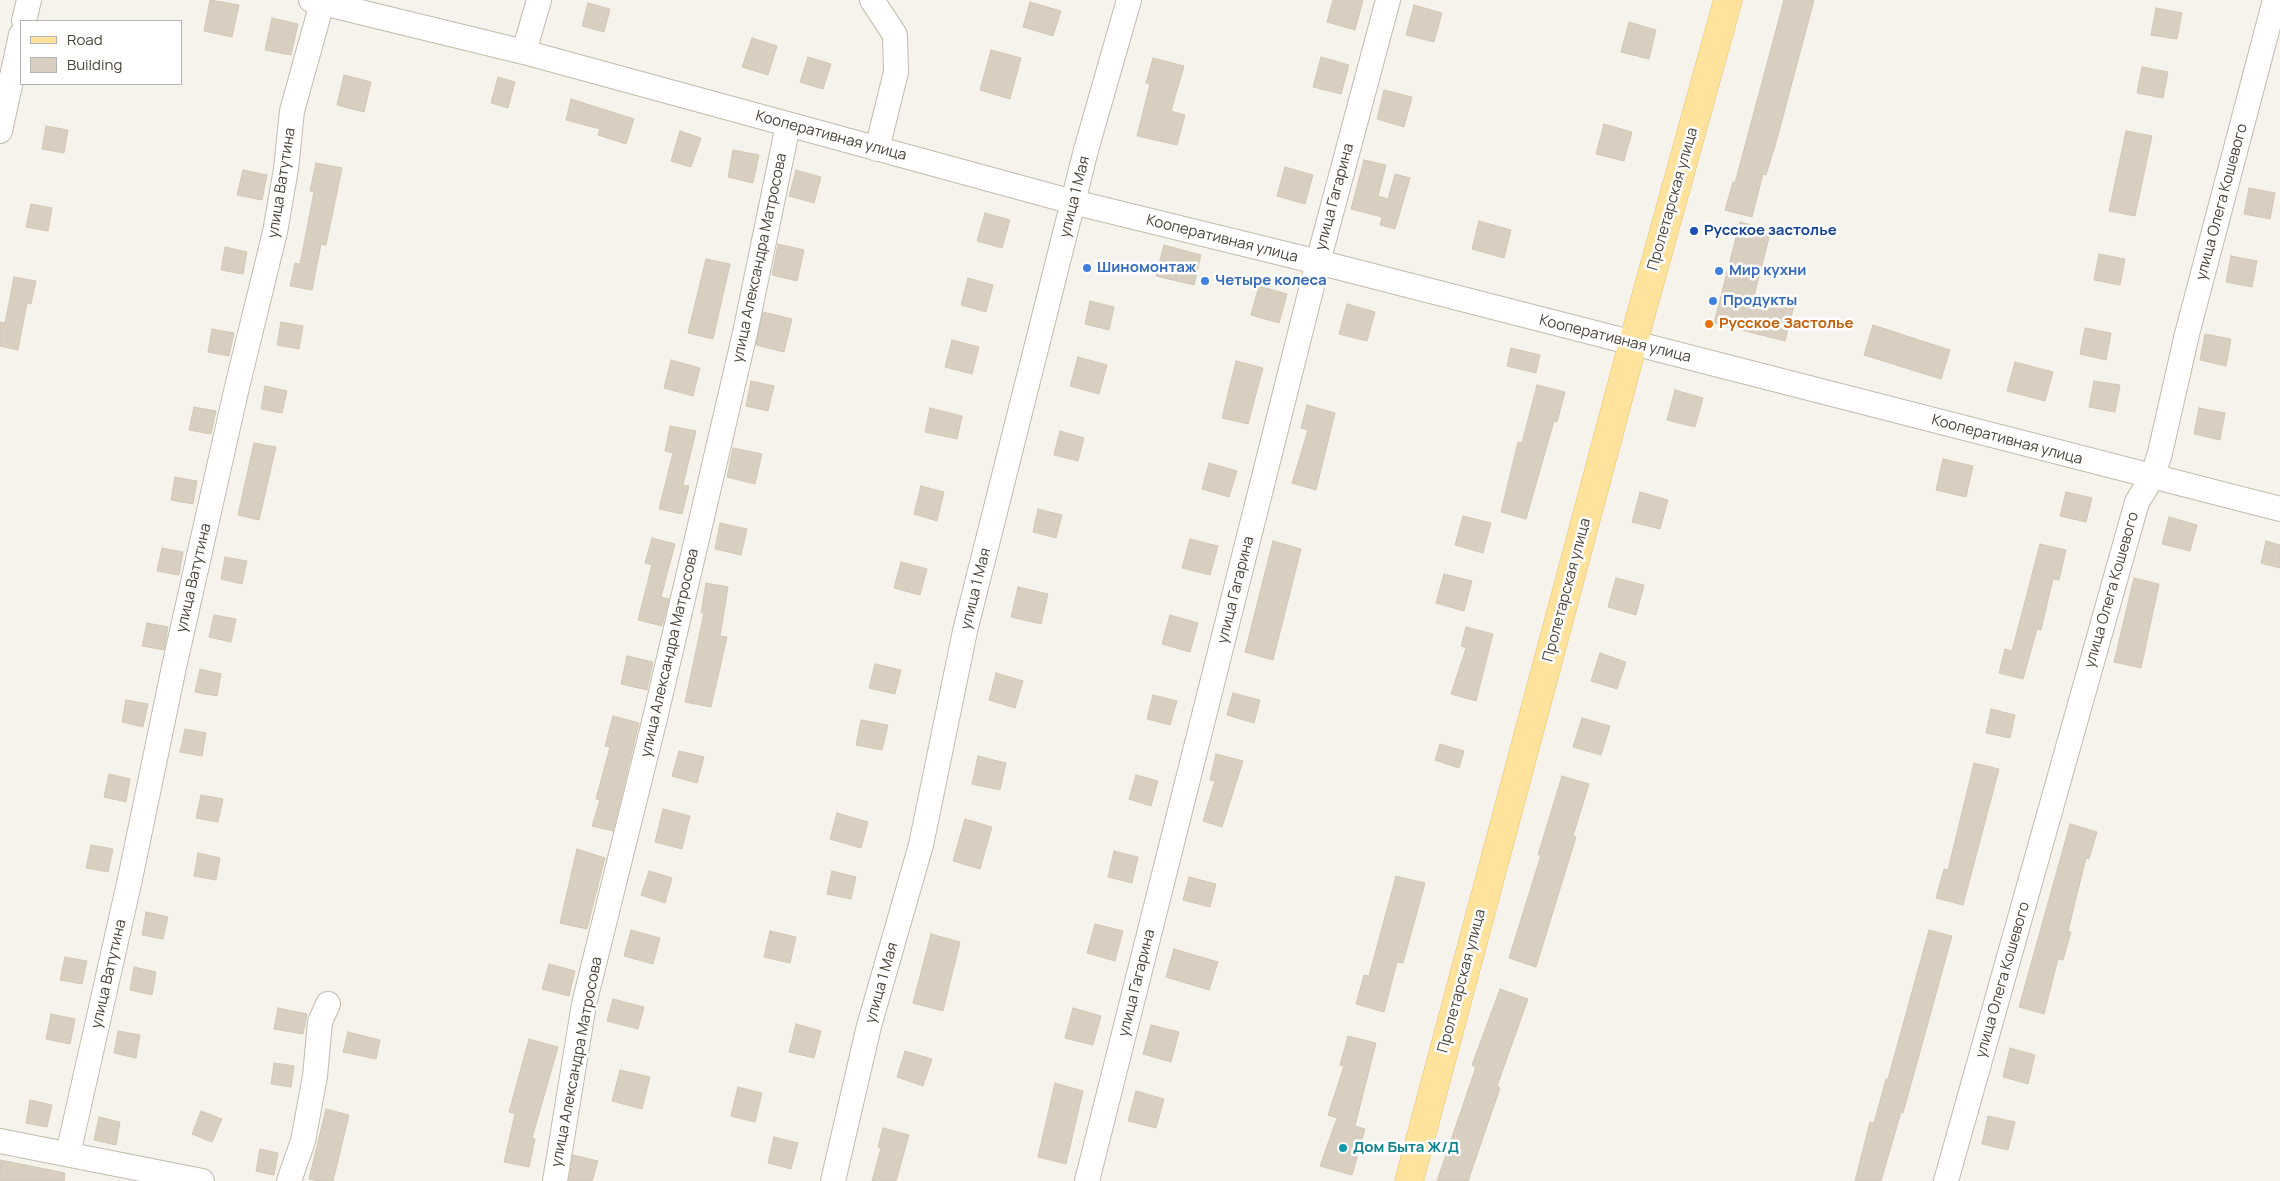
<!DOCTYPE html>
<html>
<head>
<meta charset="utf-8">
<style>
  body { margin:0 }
  #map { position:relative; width:2280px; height:1181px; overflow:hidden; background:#f6f3ec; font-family:Manrope,sans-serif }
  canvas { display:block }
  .legend { position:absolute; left:20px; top:20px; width:162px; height:65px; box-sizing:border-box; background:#fff; border:1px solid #b7b4b0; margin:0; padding:6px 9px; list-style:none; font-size:15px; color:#4b4439 }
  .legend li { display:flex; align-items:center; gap:10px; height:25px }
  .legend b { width:25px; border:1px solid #b7b4b0 }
</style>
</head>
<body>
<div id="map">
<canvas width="2280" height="1181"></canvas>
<ul class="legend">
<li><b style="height:6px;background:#ffe39c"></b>Road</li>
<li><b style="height:14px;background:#d8cfc1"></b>Building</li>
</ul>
</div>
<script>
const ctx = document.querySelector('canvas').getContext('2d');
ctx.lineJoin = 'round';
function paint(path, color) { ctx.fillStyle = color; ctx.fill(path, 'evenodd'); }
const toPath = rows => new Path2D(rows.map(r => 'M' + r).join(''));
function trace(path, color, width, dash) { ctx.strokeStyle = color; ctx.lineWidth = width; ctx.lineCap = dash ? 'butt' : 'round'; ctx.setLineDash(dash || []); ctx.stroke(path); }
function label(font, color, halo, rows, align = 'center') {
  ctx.font = font + ' Manrope,sans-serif'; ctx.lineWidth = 5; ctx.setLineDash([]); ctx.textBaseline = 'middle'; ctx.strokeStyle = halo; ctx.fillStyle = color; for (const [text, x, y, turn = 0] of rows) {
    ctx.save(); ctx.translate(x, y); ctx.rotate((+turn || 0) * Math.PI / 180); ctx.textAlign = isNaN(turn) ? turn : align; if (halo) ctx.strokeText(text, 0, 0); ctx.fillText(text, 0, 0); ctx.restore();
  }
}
const building = toPath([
  [210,0,239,5,232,37,204,31,210,0],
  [1333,0,1363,0,1355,30,1327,22,1333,0],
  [1784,0,1814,0,1777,139,1766,175,1763,174,1752,217,1725,210,1733,182,1735,183,1784,0],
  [1030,2,1061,11,1053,36,1023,27,1030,2],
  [588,3,610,9,604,32,582,26,588,3],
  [1414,5,1442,13,1434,42,1406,35,1414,5],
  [2156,8,2182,13,2177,39,2151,35,2156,8],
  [272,18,298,24,291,55,265,50,272,18],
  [1629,22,1656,30,1649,59,1621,52,1629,22],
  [752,38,777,46,768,75,742,67,752,38],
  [991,50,1021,58,1010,99,980,90,991,50],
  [808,57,831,64,823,89,800,82,808,57],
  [1321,57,1349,65,1341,94,1313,87,1321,57],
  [1153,58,1184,66,1171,111,1185,115,1177,145,1137,136,1150,84,1146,83,1153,58],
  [2142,67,2168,72,2163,98,2137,93,2142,67],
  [344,75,371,82,364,112,337,105,344,75],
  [498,77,515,82,508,108,491,103,498,77],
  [1384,90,1412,97,1404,127,1377,119,1384,90],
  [571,99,634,119,626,144,598,135,600,129,566,120,571,99],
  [1604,124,1632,132,1624,161,1596,154,1604,124],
  [46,126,68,130,64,153,42,149,46,126],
  [680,131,701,138,691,167,671,161,680,131],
  [2126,131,2152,136,2135,216,2109,211,2126,131],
  [733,150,759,155,753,183,728,177,733,150],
  [1364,160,1386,165,1378,196,1388,199,1395,174,1410,178,1395,229,1380,225,1382,217,1351,209,1364,160],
  [316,163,342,168,326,245,321,244,312,290,290,286,295,263,300,264,314,192,310,191,316,163],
  [1285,167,1313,175,1305,204,1277,196,1285,167],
  [243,170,267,175,262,200,237,195,243,170],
  [796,170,821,177,814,203,789,196,796,170],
  [2249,188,2275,193,2270,219,2244,214,2249,188],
  [31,204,52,208,48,231,26,227,31,204],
  [985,213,1010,220,1002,248,977,241,985,213],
  [1479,221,1511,230,1504,258,1472,249,1479,221],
  [1740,222,1771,230,1754,296,1794,306,1785,341,1714,323,1740,222],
  [778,244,804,250,797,281,772,275,778,244],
  [1164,245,1201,255,1194,285,1156,276,1164,245],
  [225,247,247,252,243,274,221,270,225,247],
  [2099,254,2125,259,2120,285,2094,280,2099,254],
  [2231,256,2257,261,2252,287,2226,282,2231,256],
  [706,259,730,264,713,339,688,333,706,259],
  [14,277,36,281,31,304,27,303,18,350,0,346,0,322,5,323,14,277],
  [968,278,993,285,986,312,961,305,968,278],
  [1259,286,1287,294,1279,323,1251,315,1259,286],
  [1090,301,1114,307,1109,330,1085,324,1090,301],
  [1347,304,1375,312,1367,341,1339,334,1347,304],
  [763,312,792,319,784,352,756,345,763,312],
  [281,322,303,326,299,349,277,345,281,322],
  [1873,325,1950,350,1941,379,1864,355,1873,325],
  [2085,328,2111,333,2106,360,2080,354,2085,328],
  [212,329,234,333,229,356,208,352,212,329],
  [2205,334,2231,339,2226,366,2200,360,2205,334],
  [952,340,979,347,972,374,945,367,952,340],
  [1511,348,1540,355,1536,373,1507,366,1511,348],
  [1078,357,1107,365,1099,394,1070,386,1078,357],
  [671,360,700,368,693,396,664,388,671,360],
  [1236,361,1263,368,1248,424,1222,418,1236,361],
  [2015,362,2053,372,2045,401,2007,391,2015,362],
  [751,381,774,386,768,411,746,406,751,381],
  [2094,381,2120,385,2115,412,2089,407,2094,381],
  [1537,385,1565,392,1557,422,1554,421,1526,519,1501,512,1518,442,1522,443,1537,385],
  [265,386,287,391,282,413,261,409,265,386],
  [1675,390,1703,398,1695,427,1667,420,1675,390],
  [1307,405,1335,413,1316,490,1292,483,1308,430,1301,428,1307,405],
  [194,407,216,411,211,434,189,430,194,407],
  [930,408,962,416,957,439,925,432,930,408],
  [2199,408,2225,413,2220,440,2194,434,2199,408],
  [670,426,696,431,683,485,689,486,682,514,659,509,673,453,665,451,670,426],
  [1060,431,1084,438,1078,461,1054,455,1060,431],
  [254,443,276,447,259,520,238,515,254,443],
  [733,448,762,454,755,484,727,477,733,448],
  [1943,459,1973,466,1966,497,1936,490,1943,459],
  [1209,463,1237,471,1229,497,1202,489,1209,463],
  [175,477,197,481,193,504,171,500,175,477],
  [921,486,944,492,937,521,914,514,921,486],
  [1640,492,1668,500,1660,529,1632,522,1640,492],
  [2066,492,2092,498,2086,522,2060,516,2066,492],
  [1038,509,1062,515,1056,538,1033,532,1038,509],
  [1463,516,1491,523,1483,553,1455,545,1463,516],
  [2169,517,2197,525,2190,551,2162,544,2169,517],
  [720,523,747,529,741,555,715,549,720,523],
  [652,538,675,544,661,597,669,599,662,626,638,620,652,565,645,563,652,538],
  [1190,539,1218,546,1210,575,1182,568,1190,539],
  [1273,541,1301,549,1273,660,1245,652,1273,541],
  [2266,541,2280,545,2280,568,2261,563,2266,541],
  [2040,544,2066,550,2059,580,2053,579,2041,630,2037,629,2023,679,1999,673,2005,649,2012,651,2040,544],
  [162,548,183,552,179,575,157,571,162,548],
  [225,557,247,561,242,584,221,579,225,557],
  [901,562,927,569,920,595,894,588,901,562],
  [1444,574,1472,581,1464,611,1436,603,1444,574],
  [1616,578,1644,585,1636,615,1608,607,1616,578],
  [2134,578,2159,584,2141,668,2114,662,2134,578],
  [706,583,728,587,720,636,727,637,711,707,685,702,704,613,701,613,706,583],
  [1018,587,1048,594,1041,624,1011,617,1018,587],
  [214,615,236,619,231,642,209,637,214,615],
  [1170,615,1198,623,1190,652,1162,644,1170,615],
  [147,623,168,627,164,650,142,646,147,623],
  [1466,627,1493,634,1476,701,1451,694,1466,648,1461,646,1466,627],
  [1600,653,1626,662,1617,689,1591,681,1600,653],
  [627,656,653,662,647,690,621,684,627,656],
  [875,664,901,670,895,694,869,688,875,664],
  [200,669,221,674,217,696,195,692,200,669],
  [996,673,1023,681,1015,708,989,700,996,673],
  [1233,693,1260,700,1254,723,1227,715,1233,693],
  [1153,695,1177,701,1170,725,1147,719,1153,695],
  [126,700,148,704,143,727,122,722,126,700],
  [1991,709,2015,715,2010,738,1986,733,1991,709],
  [613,716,639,723,613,831,592,826,600,800,596,799,610,747,605,746,613,716],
  [1582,718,1610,726,1601,755,1573,747,1582,718],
  [861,720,888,725,882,750,856,745,861,720],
  [185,729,206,733,202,756,180,752,185,729],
  [1440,744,1464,751,1459,768,1435,760,1440,744],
  [679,751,704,757,697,783,672,776,679,751],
  [1216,754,1243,761,1222,827,1203,821,1215,781,1210,780,1216,754],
  [978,756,1006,763,1000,790,972,784,978,756],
  [1974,763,1999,769,1963,905,1936,898,1944,869,1948,870,1974,763],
  [109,774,130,779,126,802,104,797,109,774],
  [1136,775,1158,781,1151,806,1129,799,1136,775],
  [1562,776,1589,784,1573,836,1576,837,1536,967,1509,958,1541,855,1538,855,1562,776],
  [201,795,223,799,218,822,196,818,201,795],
  [663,809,690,816,682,849,655,842,663,809],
  [837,813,868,822,861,848,830,839,837,813],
  [965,819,992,827,980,869,953,861,965,819],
  [2070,824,2097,832,2089,859,2086,858,2068,931,2071,932,2063,960,2058,959,2044,1014,2019,1007,2070,824],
  [91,845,113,849,108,872,86,868,91,845],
  [577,849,605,858,587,929,560,923,577,849],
  [1114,851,1138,857,1132,883,1108,877,1114,851],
  [198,853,220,858,216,880,194,876,198,853],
  [649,871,672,878,665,903,641,895,649,871],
  [832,871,856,877,851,899,827,894,832,871],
  [1396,876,1425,883,1403,963,1397,962,1384,1012,1356,1004,1364,975,1369,976,1396,876],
  [1189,877,1216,884,1210,907,1183,900,1189,877],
  [146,912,168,917,163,939,142,935,146,912],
  [1095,924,1123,931,1115,961,1087,953,1095,924],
  [631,930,660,938,653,964,624,956,631,930],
  [1929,930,1952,936,1903,1113,1901,1112,1881,1181,1855,1181,1870,1122,1874,1123,1886,1079,1888,1079,1929,930],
  [770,931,796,937,790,963,764,957,770,931],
  [931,934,960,942,943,1011,913,1003,931,934],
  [1174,949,1218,962,1209,990,1166,977,1174,949],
  [65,957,87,961,82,984,60,980,65,957],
  [549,964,575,971,569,996,542,989,549,964],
  [134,967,156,972,152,995,130,990,134,967],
  [1500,989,1528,999,1497,1086,1500,1088,1468,1181,1437,1181,1476,1067,1472,1065,1500,989],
  [613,999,644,1007,638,1029,607,1021,613,999],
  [278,1008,307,1014,303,1034,274,1029,278,1008],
  [1073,1008,1101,1016,1093,1045,1065,1038,1073,1008],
  [51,1014,75,1019,70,1044,46,1039,51,1014],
  [796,1024,821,1031,814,1058,789,1052,796,1024],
  [1151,1025,1179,1032,1171,1062,1143,1054,1151,1025],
  [118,1031,140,1035,136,1058,114,1053,118,1031],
  [348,1032,380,1040,376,1059,343,1052,348,1032],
  [1348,1036,1376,1043,1355,1126,1365,1129,1352,1175,1320,1166,1337,1118,1328,1115,1344,1066,1340,1065,1348,1036],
  [529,1039,558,1047,532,1138,535,1139,529,1167,504,1162,515,1114,509,1112,529,1039],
  [2010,1048,2035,1055,2028,1084,2003,1077,2010,1048],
  [905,1051,932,1059,923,1086,897,1077,905,1051],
  [274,1063,294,1066,291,1087,271,1084,274,1063],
  [620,1070,650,1077,642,1109,612,1101,620,1070],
  [1055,1083,1083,1091,1066,1164,1038,1157,1055,1083],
  [738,1087,762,1093,755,1122,731,1116,738,1087],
  [1136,1091,1164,1099,1156,1128,1128,1121,1136,1091],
  [30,1100,52,1105,47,1127,26,1123,30,1100],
  [326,1109,349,1115,333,1181,318,1181,309,1179,326,1109],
  [201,1111,222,1119,212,1142,192,1134,201,1111],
  [1988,1116,2015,1122,2008,1150,1982,1144,1988,1116],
  [99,1117,120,1122,116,1145,94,1140,99,1117],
  [883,1128,909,1135,896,1181,872,1181,881,1148,878,1147,883,1128],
  [774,1137,798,1143,791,1169,768,1163,774,1137],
  [260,1149,278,1153,274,1175,256,1171,260,1149],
  [573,1155,598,1161,592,1181,569,1181,573,1155],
  [0,1160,65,1173,64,1181,0,1181,0,1160]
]);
paint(building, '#d8cfc1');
trace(building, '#d3c7b4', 1);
const minor = toPath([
  [311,0,524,52,1073,202,1318,262,2280,509],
  [872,0,895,35,896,72,877,149],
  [24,21,29,0],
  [524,52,539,0],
  [0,131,21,35],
  [0,1141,202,1181],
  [68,1154,130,879,174,667,237,387,275,232,286,169,292,111,322,3],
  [289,1181,303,1141,315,1076,320,1022,328,1004],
  [555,1181,584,1004,656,714,745,333,788,125],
  [833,1181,869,1026,921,845,965,631,1086,150,1129,0],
  [1087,1181,1318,262,1388,0],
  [1946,1181,2137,502,2152,478,2160,453,2187,334,2275,0]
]);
const major = toPath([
  [1409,1181,1633,343,1728,0]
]);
trace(minor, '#c2bbae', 26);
trace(major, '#e6c16a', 29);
trace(minor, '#fff', 24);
trace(major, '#ffe39c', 28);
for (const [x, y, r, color] of [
  [1694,231,5,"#1a4fb4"],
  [1087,268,5,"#3f7fe0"],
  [1719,271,5,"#3f7fe0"],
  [1205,281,5,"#3f7fe0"],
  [1713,301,5,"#3f7fe0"],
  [1709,324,5,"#e8710a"],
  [1343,1148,5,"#0f9aa8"]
]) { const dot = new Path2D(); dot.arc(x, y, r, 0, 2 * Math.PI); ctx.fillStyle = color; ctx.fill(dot); trace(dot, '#fff', 2); }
label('15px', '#4b4439', '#fff', [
  ["Кооперативная улица",831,136,15],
  ["улица Ватутина",282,183,-81],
  ["улица 1 Мая",1075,197,-76],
  ["улица Гагарина",1335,197,-75],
  ["Пролетарская улица",1673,199,-74],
  ["улица Олега Кошевого",2222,202,-75],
  ["Кооперативная улица",1222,239,14],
  ["улица Александра Матросова",760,258,-78],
  ["Кооперативная улица",1615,339,14],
  ["Кооперативная улица",2007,440,15],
  ["улица Ватутина",194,578,-77],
  ["улица 1 Мая",976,589,-76],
  ["улица Гагарина",1236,590,-76],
  ["Пролетарская улица",1567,590,-75],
  ["улица Олега Кошевого",2112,590,-74],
  ["улица Александра Матросова",670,653,-77],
  ["улица Ватутина",109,974,-77],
  ["улица Олега Кошевого",2003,980,-74],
  ["Пролетарская улица",1462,981,-75],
  ["улица 1 Мая",882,983,-74],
  ["улица Гагарина",1137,983,-76],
  ["улица Александра Матросова",577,1062,-79]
]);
label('bold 15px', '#164399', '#fff', [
  ["Русское застолье",1704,231]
], 'left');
label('bold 15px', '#366cbe', '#fff', [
  ["Шиномонтаж",1097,268],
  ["Мир кухни",1729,271],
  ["Четыре колеса",1215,281],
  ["Продукты",1723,301]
], 'left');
label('bold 15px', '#c56008', '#fff', [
  ["Русское Застолье",1719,324]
], 'left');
label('bold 15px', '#0d838f', '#fff', [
  ["Дом Быта Ж/Д",1353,1148]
], 'left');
</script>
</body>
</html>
